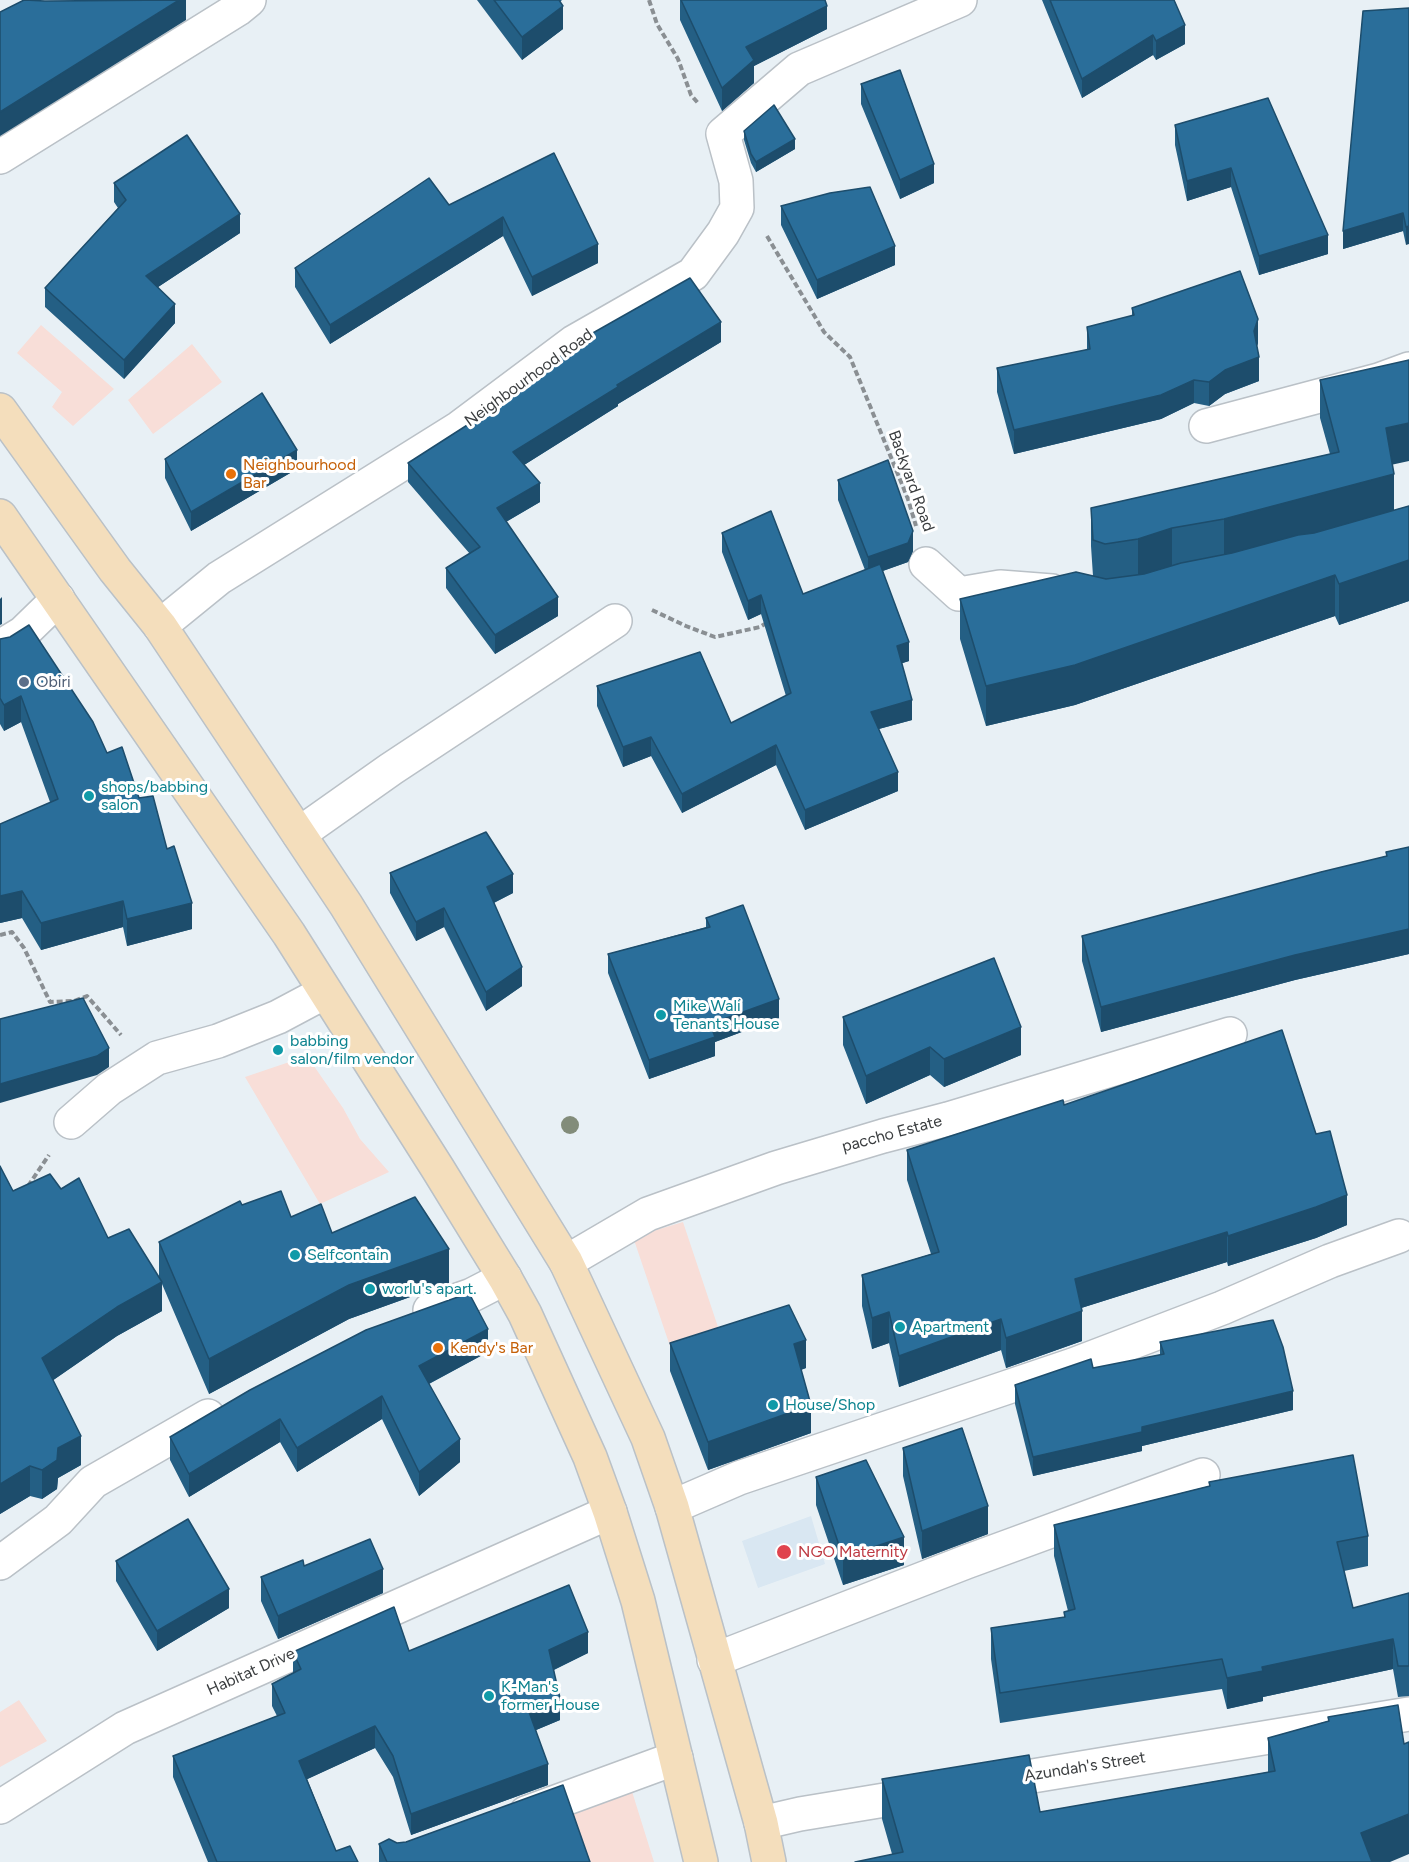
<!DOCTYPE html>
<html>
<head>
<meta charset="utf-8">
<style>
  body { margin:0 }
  canvas { display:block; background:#e8f0f5 }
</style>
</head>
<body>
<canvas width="1409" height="1862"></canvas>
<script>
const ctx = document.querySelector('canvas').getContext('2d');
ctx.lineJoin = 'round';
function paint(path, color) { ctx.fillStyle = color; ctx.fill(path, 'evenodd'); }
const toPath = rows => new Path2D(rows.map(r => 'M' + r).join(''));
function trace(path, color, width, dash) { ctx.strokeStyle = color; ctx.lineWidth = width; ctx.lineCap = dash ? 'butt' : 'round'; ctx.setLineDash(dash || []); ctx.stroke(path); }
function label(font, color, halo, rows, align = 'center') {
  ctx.font = font + ' Figtree,sans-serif'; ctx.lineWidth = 6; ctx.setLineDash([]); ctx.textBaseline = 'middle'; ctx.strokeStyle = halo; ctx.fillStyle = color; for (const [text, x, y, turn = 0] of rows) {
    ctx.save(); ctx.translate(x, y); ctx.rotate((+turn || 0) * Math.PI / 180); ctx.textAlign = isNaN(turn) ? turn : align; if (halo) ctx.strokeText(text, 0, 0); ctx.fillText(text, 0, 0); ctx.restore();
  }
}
paint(toPath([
  [41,325,114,389,73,426,52,407,62,392,17,353],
  [192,344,222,382,153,434,128,400],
  [307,1056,343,1108,360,1139,389,1172,320,1204,245,1077],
  [683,1222,721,1336,673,1355,633,1237],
  [19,1700,47,1741,0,1767,0,1712],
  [630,1785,654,1862,587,1862,567,1808]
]), '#f8ded8');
paint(toPath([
  [811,1516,825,1564,758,1588,742,1541]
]), '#d9e7f2');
const street = toPath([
  [0,157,238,9,249,0],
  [1206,426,1379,380,1409,369],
  [926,564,959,594,1000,587,1052,591],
  [160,626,219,578,459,428,574,342,693,274,723,233,737,208,736,181,723,134,799,69,960,0],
  [0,647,23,633,58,599],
  [299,834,391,769,615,621],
  [71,1122,109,1089,157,1058,218,1041,278,1017,325,992],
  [566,1262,648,1214,776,1168,883,1136,948,1119,1230,1034],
  [430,1310,472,1295,505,1278],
  [672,1507,739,1478,1073,1365,1222,1308,1330,1261,1399,1236],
  [0,1563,58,1520,93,1482,208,1416],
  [714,1660,966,1562,1203,1475],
  [990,1783,1409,1714],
  [0,1807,125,1728,610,1512],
  [526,1813,676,1758],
  [761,1823,800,1814,927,1793]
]);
const secondary = toPath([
  [0,410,115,570,160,626,346,905,566,1262,648,1438,672,1507,761,1823,769,1862],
  [0,516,289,934,438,1169,505,1278,525,1314,590,1457,610,1512,638,1601,701,1862]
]);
trace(street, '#bac1c7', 36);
trace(secondary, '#bac1c7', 36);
trace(toPath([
  [649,0,657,24,678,59,691,95,698,103],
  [767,236,824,332,850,357,908,499,916,526],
  [652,610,686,626,715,637,760,627,768,622],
  [0,935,12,932,24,948,50,1002,74,1001,87,996,121,1035],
  [28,1186,49,1155]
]), '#8a8f93', 4, [6, 3]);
trace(street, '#fff', 33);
trace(secondary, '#f4debc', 33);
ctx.fillStyle = '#828c7a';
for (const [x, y] of [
  [570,1125]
]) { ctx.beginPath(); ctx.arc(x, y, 9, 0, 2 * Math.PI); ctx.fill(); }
paint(toPath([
  [477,0,562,0,560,2,563,29,522,60],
  [680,0,825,0,827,29,754,66,754,83,722,111,680,20],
  [1042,0,1174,0,1185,44,1156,60,1153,55,1082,98],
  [1409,8,1406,245,1403,231,1343,249],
  [861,84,934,183,900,199,861,104],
  [1268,98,1328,254,1259,275,1231,187,1187,201,1175,145,1175,125],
  [744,131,795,149,756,172,751,163,744,140],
  [554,153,598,263,532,296,503,236,330,344,295,287,295,268,449,205],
  [114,183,240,233,158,287,175,323,124,379,45,307,45,288,118,208,114,202],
  [781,206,895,265,817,299,781,225],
  [1132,308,1258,343,1257,346,1259,381,1225,394,1209,406,1194,403,1161,419,1014,454,997,392,997,368,1087,350,1087,327,1132,316],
  [721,342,618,404,618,406,524,465,540,502,506,522,558,616,495,654,446,588,446,568,470,554,408,482,408,463,509,398,509,395],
  [1320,380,1392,465,1394,510,1409,506,1409,601,1339,625,1335,616,1075,705,986,726,960,639,960,599,1093,576,1091,546,1091,508,1330,454,1320,418],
  [165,459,297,469,191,531,165,478],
  [838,480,913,551,908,562,883,571,909,661,902,663,912,720,879,729,898,791,805,830,776,765,682,813,651,756,623,767,597,706,597,686,731,723,786,696,761,614,748,620,722,552,722,533,803,594,865,570,838,500],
  [0,639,107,753,139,798,167,849,192,929,127,946,123,927,41,950,22,918,0,923,50,802,21,722,4,731,0,724],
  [1409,847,1409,954,1295,980,1101,1032,1082,961,1082,936,1386,856,1386,852],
  [390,873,513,893,494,903,522,986,486,1011,444,927,416,941,390,893],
  [706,918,779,1018,715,1042,715,1056,649,1079,608,973,608,954,706,927],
  [843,1017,1021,1055,944,1087,930,1075,866,1104,843,1045],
  [1064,1105,1316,1134,1347,1225,1316,1238,1228,1266,1227,1262,1081,1308,1082,1341,1006,1368,1001,1350,899,1387,889,1343,872,1349,862,1306,862,1275,931,1254,907,1180,907,1150],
  [0,1166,13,1191,61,1189,108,1238,159,1277,159,1242,242,1205,291,1217,332,1233,449,1283,349,1319,209,1394,162,1284,162,1311,117,1336,53,1380,81,1465,58,1478,57,1489,42,1499,30,1496,0,1514],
  [1160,1342,1293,1410,1142,1446,1142,1451,1033,1476,1015,1404,1015,1385,1160,1355],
  [670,1343,806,1368,801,1370,811,1433,708,1470,670,1371],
  [488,1352,429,1384,460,1462,419,1496,382,1419,297,1472,280,1442,189,1497,170,1460,170,1437],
  [903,1448,988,1534,922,1559,903,1476],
  [816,1477,904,1565,843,1585,816,1505],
  [1209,1482,1368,1536,1368,1566,1344,1571,1353,1608,1409,1593,1409,1696,1398,1697,1393,1669,1263,1697,1263,1701,1227,1709,1222,1689,1000,1723,991,1659,991,1628,1064,1617,1064,1612,1068,1611,1054,1556,1054,1525,1209,1486],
  [116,1561,229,1608,157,1651,116,1581],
  [304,1566,383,1593,278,1639,261,1601,261,1577],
  [409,1651,588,1653,554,1670,560,1720,536,1730,548,1785,411,1835,393,1777,375,1748,307,1779,336,1851,358,1862,208,1862,173,1777,173,1756,277,1716,272,1706,272,1684,293,1673,293,1652],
  [1328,1717,1409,1854,892,1854,882,1819,882,1779,1040,1812,1268,1772,1268,1738,1328,1721],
  [397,1843,590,1862,379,1862,379,1844]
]), '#245f84');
paint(toPath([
  [179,0,186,0,186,20,0,136,0,112],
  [563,6,563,29,522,60,522,37],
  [827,6,827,29,754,66,754,83,722,111,722,88,746,47],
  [1185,25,1185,44,1156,60,1156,41],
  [1153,35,1153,55,1082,98,1082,79],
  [795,139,795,149,756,172,756,162],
  [934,164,934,183,900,199,900,180],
  [1231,168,1231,187,1187,201,1187,181],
  [1403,213,1403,231,1343,249,1343,231],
  [240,214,240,233,146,295,146,276],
  [503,217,503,236,330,344,330,325],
  [1409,226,1409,244,1406,245,1406,227],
  [1328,235,1328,254,1259,275,1259,256],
  [598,244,598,263,532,296,532,277],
  [895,246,895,265,817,299,817,280],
  [175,304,175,323,124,379,124,360],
  [1258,319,1258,343,1254,355,1254,331],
  [721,322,721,342,618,404,618,406,513,472,513,452,617,385],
  [1259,357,1259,381,1225,394,1209,406,1209,382,1225,370],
  [1194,380,1194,403,1161,419,1014,454,1014,430],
  [1409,423,1409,461,1386,466,1386,428],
  [297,450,297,469,191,531,191,512],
  [1394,474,1394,512,1224,557,1224,519],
  [540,483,540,502,497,527,497,508],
  [1172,528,1172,567,1138,578,1138,539],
  [913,531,913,551,908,562,868,576,868,557],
  [1409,560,1409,601,1339,625,1339,584],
  [1335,575,1335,616,1075,705,986,726,986,686],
  [761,595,761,614,748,620,748,601],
  [2,597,2,624,0,625,0,599],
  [558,597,558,616,495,654,495,635],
  [909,642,909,661,897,665,897,646],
  [21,696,21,722,4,731,4,705],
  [912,700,912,720,871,731,871,712],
  [651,737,651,756,623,767,623,747],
  [776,745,776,765,682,813,682,794],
  [898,772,898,791,805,830,805,810],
  [513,874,513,893,487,906,487,887],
  [22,891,22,918,0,923,0,896],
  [123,901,123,927,41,950,41,923],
  [192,903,192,929,127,946,127,919],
  [444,908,444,927,416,941,416,922],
  [1409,929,1409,954,1295,980,1101,1032,1101,1007,1295,955],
  [522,967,522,986,486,1011,486,992],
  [779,999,779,1018,715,1042,715,1056,649,1079,649,1060,710,1024],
  [1021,1027,1021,1055,944,1087,944,1059],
  [930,1047,930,1075,866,1104,866,1076],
  [109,1048,109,1067,97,1075,0,1103,0,1084],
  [1347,1195,1347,1225,1316,1238,1228,1266,1228,1236],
  [1227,1232,1227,1262,1075,1310,1075,1279],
  [449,1249,449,1283,349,1319,209,1394,209,1359,349,1285],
  [162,1282,162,1311,117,1336,42,1388,42,1358,117,1307],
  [1082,1311,1082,1341,1006,1368,1006,1338],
  [889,1312,889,1343,872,1349,872,1318],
  [1001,1319,1001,1350,899,1387,899,1356],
  [488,1329,488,1352,419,1389,419,1366],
  [806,1340,806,1368,794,1372,794,1344],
  [1293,1391,1293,1410,1142,1446,1142,1451,1033,1476,1033,1457,1142,1427],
  [382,1396,382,1419,297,1472,297,1448],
  [811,1405,811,1433,708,1470,708,1442],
  [280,1419,280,1442,189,1497,189,1474],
  [81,1436,81,1465,58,1478,57,1489,42,1499,42,1470,58,1448],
  [460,1439,460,1462,419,1496,419,1472],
  [30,1466,30,1496,0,1514,0,1484],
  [988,1506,988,1534,922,1559,922,1531],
  [904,1537,904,1565,843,1585,843,1557],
  [383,1569,383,1593,278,1639,278,1616],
  [229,1589,229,1608,157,1651,157,1631],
  [588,1632,588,1653,549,1672,549,1650],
  [1393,1639,1393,1669,1263,1697,1263,1701,1227,1709,1227,1678,1262,1667],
  [560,1698,560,1720,529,1733,529,1712],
  [375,1726,375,1748,299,1783,299,1761],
  [548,1764,548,1785,411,1835,411,1814],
  [1409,1814,1409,1854,1390,1862,1361,1862,1361,1833]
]), '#1d4d6c');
const building = toPath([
  [24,0,45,1,179,0,0,112,0,12,24,0],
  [494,0,559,0,563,6,522,37,494,0],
  [681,0,825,0,827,6,746,47,754,60,722,88,681,0],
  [1050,0,1174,0,1185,25,1156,41,1153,35,1082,79,1050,0],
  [1409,8,1409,226,1406,227,1403,213,1343,231,1363,11,1409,8],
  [900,70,934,164,900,180,861,84,900,70],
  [1268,98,1328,235,1259,256,1231,168,1187,181,1175,125,1268,98],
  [774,105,795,139,756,162,751,154,744,131,774,105],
  [187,135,240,214,146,276,175,304,124,360,45,288,126,200,114,183,187,135],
  [554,153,598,244,532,277,503,217,330,325,295,268,429,178,449,205,554,153],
  [870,187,895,246,817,280,781,206,830,193,870,187],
  [1240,271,1258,319,1254,331,1259,357,1225,370,1209,382,1194,380,1161,395,1014,430,997,368,1090,349,1087,327,1134,315,1132,308,1240,271],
  [690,278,721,322,617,385,618,387,513,452,540,483,497,508,558,597,495,635,446,568,480,547,408,463,511,397,509,395,584,338,690,278],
  [1409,360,1409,423,1386,428,1394,474,1224,519,1172,528,1138,539,1105,544,1093,540,1091,508,1339,452,1320,380,1409,360],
  [262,393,297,450,191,512,165,459,262,393],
  [888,460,913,531,908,543,868,557,838,480,888,460],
  [1409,506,1409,560,1339,584,1335,575,1075,665,986,686,960,599,1076,572,1106,579,1144,574,1181,563,1232,553,1298,535,1314,533,1409,506],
  [771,511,803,594,880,564,909,642,897,646,912,700,871,712,898,772,805,810,776,745,682,794,651,737,623,747,597,686,700,652,731,723,791,693,761,595,748,601,722,533,771,511],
  [29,625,93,722,107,753,122,747,139,798,153,796,167,849,174,846,192,903,127,919,123,901,41,923,22,891,0,896,0,824,58,799,21,696,4,705,0,698,0,639,10,637,29,625],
  [486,832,513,874,487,887,522,967,486,992,444,908,416,922,390,873,486,832],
  [1409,847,1409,929,1295,955,1101,1007,1082,936,1321,872,1387,856,1386,852,1409,847],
  [743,905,779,999,710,1024,715,1037,649,1060,608,954,710,927,706,918,743,905],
  [994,958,1021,1027,944,1059,930,1047,866,1076,843,1017,994,958],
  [83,998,109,1048,97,1056,0,1084,0,1019,83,998],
  [1282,1030,1316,1134,1330,1131,1347,1195,1316,1207,1228,1236,1227,1232,1075,1279,1082,1311,1006,1338,1001,1319,899,1356,889,1312,872,1318,862,1275,939,1252,907,1150,1063,1100,1064,1105,1282,1030],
  [0,1166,13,1191,50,1174,61,1189,79,1178,108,1238,129,1229,162,1282,117,1307,42,1358,81,1436,58,1448,57,1460,42,1470,30,1466,0,1484,0,1166],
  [281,1191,291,1217,321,1204,332,1233,415,1197,449,1249,349,1285,209,1359,159,1242,240,1201,242,1205,281,1191],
  [469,1293,488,1329,419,1366,460,1439,419,1472,382,1396,297,1448,280,1419,189,1474,170,1437,250,1390,366,1330,469,1293],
  [789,1305,806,1340,794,1344,811,1405,708,1442,670,1343,789,1305],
  [1273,1320,1283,1347,1293,1391,1142,1427,1142,1432,1033,1457,1015,1385,1091,1359,1093,1368,1164,1354,1160,1342,1273,1320],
  [962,1428,988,1506,922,1531,903,1448,962,1428],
  [1353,1455,1368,1536,1337,1542,1353,1608,1409,1593,1409,1666,1398,1666,1393,1639,1262,1667,1263,1671,1227,1678,1222,1659,1000,1693,991,1628,1065,1617,1064,1612,1075,1609,1054,1525,1210,1486,1209,1482,1353,1455],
  [866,1460,904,1537,843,1557,816,1477,866,1460],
  [188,1519,229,1589,157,1631,116,1561,188,1519],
  [370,1539,383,1569,278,1616,261,1577,303,1560,304,1566,370,1539],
  [569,1585,588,1632,549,1650,560,1698,529,1712,548,1764,411,1814,393,1756,375,1726,299,1761,336,1851,350,1846,358,1862,217,1862,173,1756,285,1713,272,1684,301,1669,293,1652,394,1607,409,1651,569,1585],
  [1398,1705,1404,1744,1409,1742,1409,1814,1361,1833,1372,1862,855,1862,903,1852,882,1779,1029,1755,1040,1812,1275,1771,1268,1738,1329,1721,1328,1717,1398,1705],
  [563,1785,590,1862,387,1862,379,1844,389,1839,397,1843,406,1842,563,1785]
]);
paint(building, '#2a6e9a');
trace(building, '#1d4d6c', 1.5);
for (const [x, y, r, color] of [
  [231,474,6,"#e8710a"],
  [24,682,6,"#5c6f8a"],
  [89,796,6,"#0f9aa8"],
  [661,1015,6,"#0f9aa8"],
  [278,1050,6,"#0f9aa8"],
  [295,1255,6,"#0f9aa8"],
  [370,1289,6,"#0f9aa8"],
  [900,1327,6,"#0f9aa8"],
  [438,1348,6,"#e8710a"],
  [773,1405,6,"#0f9aa8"],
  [784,1552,8,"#e0444e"],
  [489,1696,6,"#0f9aa8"]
]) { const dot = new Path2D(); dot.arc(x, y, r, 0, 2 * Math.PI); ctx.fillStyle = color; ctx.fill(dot); trace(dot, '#fff', 2); }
label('16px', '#3a3d3f', '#fff', [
  ["Neighbourhood Road",529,378,-36],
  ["Backyard Road",911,481,70],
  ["paccho Estate",892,1134,-15],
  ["Habitat Drive",251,1672,-24],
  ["Azundah's Street",1085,1767,-9]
]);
label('16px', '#c56008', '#fff', [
  ["Neighbourhood",243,465],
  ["Bar",243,483],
  ["Kendy's Bar",450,1348]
], 'left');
label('16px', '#4e5e75', '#fff', [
  ["Obiri",36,682]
], 'left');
label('16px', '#0d838f', '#fff', [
  ["shops/babbing",101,787],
  ["salon",101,805],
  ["Mike Wali",673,1006],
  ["Tenants House",673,1024],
  ["babbing",290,1041],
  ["salon/film vendor",290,1059],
  ["Selfcontain",307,1255],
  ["worlu's apart.",382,1289],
  ["Apartment",912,1327],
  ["House/Shop",785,1405],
  ["K-Man's",501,1687],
  ["former House",501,1705]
], 'left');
label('16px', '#be3a42', '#fff', [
  ["NGO Maternity",798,1552]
], 'left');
</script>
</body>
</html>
